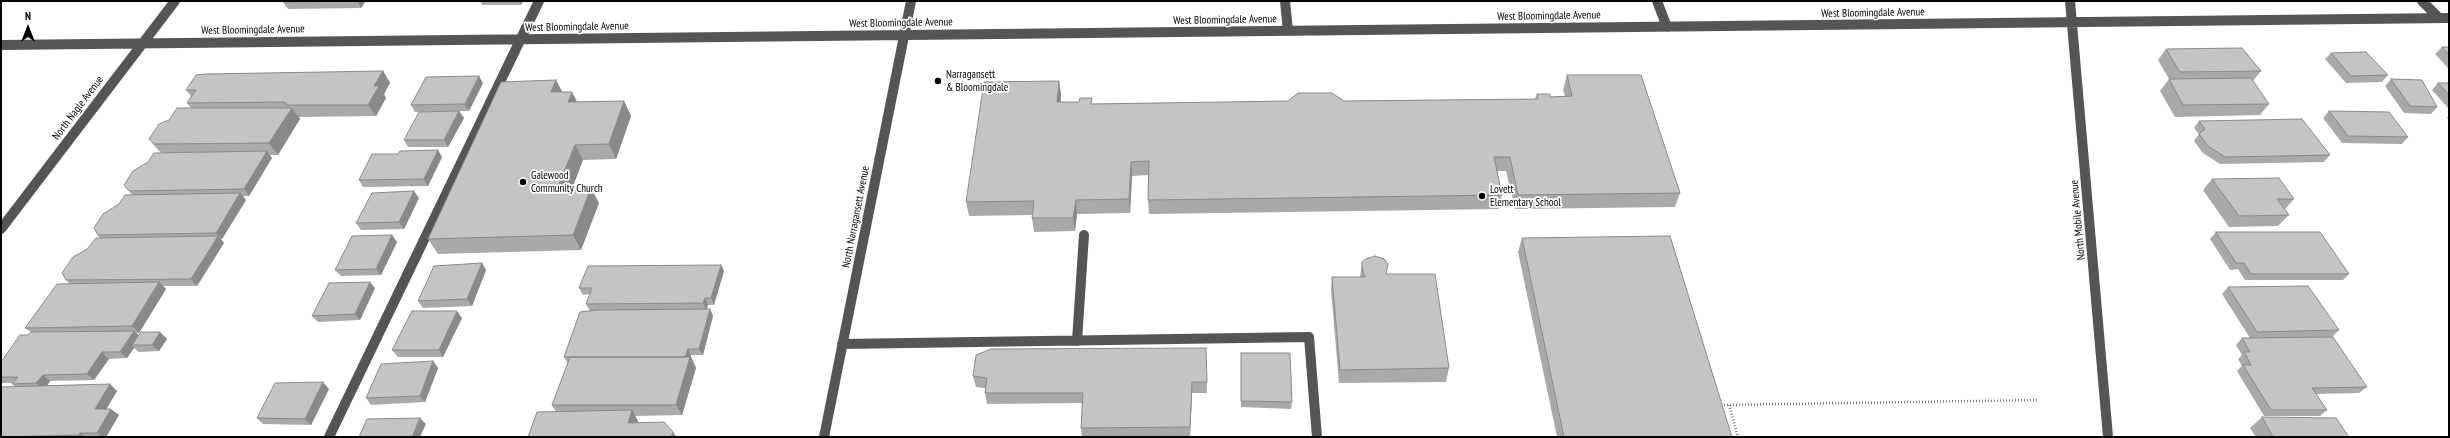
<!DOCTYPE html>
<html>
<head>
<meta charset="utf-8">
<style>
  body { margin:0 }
  #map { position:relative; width:2450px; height:438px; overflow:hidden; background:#fff; font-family:"PT Sans Narrow",sans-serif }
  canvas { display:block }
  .frame { position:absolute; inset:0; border:2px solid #000; pointer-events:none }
  .north { position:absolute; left:8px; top:8px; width:40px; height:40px; -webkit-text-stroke:3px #fff; paint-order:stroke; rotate:0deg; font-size:11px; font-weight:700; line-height:16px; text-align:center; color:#000 }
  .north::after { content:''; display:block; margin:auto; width:14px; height:18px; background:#000; clip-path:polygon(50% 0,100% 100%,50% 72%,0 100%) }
</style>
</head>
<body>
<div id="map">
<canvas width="2450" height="438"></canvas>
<div class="frame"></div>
<div class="north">N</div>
</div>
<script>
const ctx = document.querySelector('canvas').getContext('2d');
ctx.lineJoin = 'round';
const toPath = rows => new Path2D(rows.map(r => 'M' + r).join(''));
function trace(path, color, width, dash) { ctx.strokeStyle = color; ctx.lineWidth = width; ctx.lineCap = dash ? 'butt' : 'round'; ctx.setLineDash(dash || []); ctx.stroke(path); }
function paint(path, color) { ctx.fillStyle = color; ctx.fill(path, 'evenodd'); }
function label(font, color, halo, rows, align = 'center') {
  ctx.font = font + ' "PT Sans Narrow",sans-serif'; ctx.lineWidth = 3.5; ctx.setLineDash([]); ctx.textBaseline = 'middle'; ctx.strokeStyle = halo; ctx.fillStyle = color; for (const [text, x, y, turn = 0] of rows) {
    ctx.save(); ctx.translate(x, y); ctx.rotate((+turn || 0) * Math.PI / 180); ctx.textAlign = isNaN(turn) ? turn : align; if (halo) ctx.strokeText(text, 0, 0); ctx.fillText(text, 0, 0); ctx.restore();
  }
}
trace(toPath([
  [1721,405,2038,400],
  [1729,405,1738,437]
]), '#777', 2.5, [1, 2]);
trace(toPath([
  [1285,1,1288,31],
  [1657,1,1667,27],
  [2070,1,2108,437],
  [2422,1,2439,18],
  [1,45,2449,18],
  [1,229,175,1],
  [1077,341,1084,235],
  [842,344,1309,337,1317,437],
  [329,437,539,1],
  [824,437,911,1]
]), '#555', 10);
paint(toPath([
  [283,1,381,1,365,2,361,8,288,9,283,2],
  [480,1,523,1,521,5,482,5],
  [2442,47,2449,47,2449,69,2435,54],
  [2166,49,2261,71,2253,81,2269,104,2260,115,2175,117,2160,91,2169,79,2158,60],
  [2331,53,2388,75,2382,82,2346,83,2325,59],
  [383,71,390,83,384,94,386,98,376,116,299,117,300,119,278,155,269,155,272,158,249,196,243,196,246,200,222,239,221,240,224,243,197,286,163,286,166,289,139,333,136,333,139,335,160,332,167,339,159,351,139,352,134,348,127,358,109,359,94,380,50,381,47,386,110,384,117,391,106,409,119,415,106,437,1,437,16,387,12,384,13,383,1,383,1,362,31,332,25,328,70,284,66,280,87,249,100,238,98,235,119,204,132,195,129,191,148,162,162,153,159,151,149,139,169,120,191,108,187,103,191,96,186,90],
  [1567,75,1680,193,1675,207,1515,209,1506,171,1497,171,1502,195,1499,209,1149,214,1148,200,1148,175,1132,176,1130,213,1077,214,1075,231,1034,232,1032,218,1032,215,969,216,966,202,1059,81,1061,95,1061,102,1079,102,1092,98,1092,104,1344,101,1535,99,1537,94,1550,97,1565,96,1563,90],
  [2391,79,2437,107,2431,114,2404,113,2385,86],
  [556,80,562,92,577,102,624,101,631,116,616,159,583,160,572,189,599,203,581,250,438,254,428,239],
  [483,83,469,111,459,111,464,118,448,147,408,147,404,140,458,111,415,112,411,105],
  [2438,83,2449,83,2449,109,2432,90],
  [2329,111,2408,137,2402,144,2342,143,2323,118],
  [2449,116,2449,121,2447,118],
  [2199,121,2330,155,2324,162,2220,164,2203,153,2194,141,2199,134,2194,128],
  [442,157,428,186,363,187,359,180],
  [2212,179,2294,199,2285,209,2289,215,2278,226,2229,227,2203,190],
  [419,198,404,229,361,230,356,223],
  [2216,232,2349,274,2343,280,2245,280,2238,269,2230,270,2210,239],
  [392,235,397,242,381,275,341,276,335,270],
  [1522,238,1732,437,1557,437,1518,252],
  [1362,262,1387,274,1449,368,1446,382,1339,383,1331,290,1332,277,1360,277],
  [482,263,486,270,472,306,423,308,418,301],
  [721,265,724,271,714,305,708,305,707,309,710,309,713,316,703,355,691,355,691,357,696,368,682,415,635,416,638,421,638,422,673,432,676,437,528,437,556,412,552,405,568,363,564,357,590,311,586,304,590,294,583,295,579,288],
  [2228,287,2339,330,2332,337,2250,338,2222,294],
  [375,288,360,320,318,322,312,316],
  [462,318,443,357,398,357,392,350],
  [2242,338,2367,387,2359,393,2316,394,2327,410,2320,416,2264,416,2237,371,2242,366,2238,359,2242,355,2236,345],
  [1206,348,1207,393,1192,393,1190,437,1082,437,1081,428,1082,403,987,404,985,393,985,388,976,387,973,376],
  [1241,353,1292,402,1291,409,1241,407],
  [433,361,438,368,425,402,371,405,366,398],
  [329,389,311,425,263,424,257,418],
  [2262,417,2349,437,2256,437,2250,428]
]), '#a9a9a9');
paint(toPath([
  [357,1,365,1,365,2,361,8],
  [520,1,523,1,521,5],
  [383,71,390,83,384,94,386,98,376,116,368,105,374,86],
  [479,76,483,83,469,111,465,104],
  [556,80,564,95,551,92],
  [1059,81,1061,95,1059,116,1057,102],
  [572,92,580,107,568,102],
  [624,101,631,116,616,159,609,144],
  [292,108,300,119,278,155,269,143],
  [459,111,464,118,448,147,444,140],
  [575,145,583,160,566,204,557,189],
  [438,150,442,157,428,186,424,179],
  [267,151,272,158,249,196,244,189],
  [1131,162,1132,176,1130,213,1129,199],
  [591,188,599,203,581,250,573,235],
  [414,191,419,198,404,229,399,222],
  [240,193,246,200,222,239,216,233],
  [1076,200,1077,214,1075,231,1073,218],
  [392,235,397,242,381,275,376,269],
  [218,236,224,243,197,286,191,279],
  [482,263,486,270,472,306,467,299],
  [721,265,724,271,714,305,711,298],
  [159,282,166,289,139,333,132,326],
  [370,282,375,288,360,320,355,314],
  [705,298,708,305,706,310,703,303],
  [710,309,713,316,703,355,699,349],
  [457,311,462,318,443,357,439,350],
  [134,331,141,337,132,345,134,348,127,358,120,352],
  [160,332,167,339,159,351,152,345],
  [688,349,691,355,691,357,696,368,682,415,676,405,685,357],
  [102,352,109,359,94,380,87,374],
  [433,361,438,368,425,402,420,396],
  [43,375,50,381,44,390,36,383],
  [323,382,329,389,311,425,305,419],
  [1192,382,1192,393,1190,437,1190,427],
  [110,384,117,391,103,415,95,409],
  [111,409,119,415,106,437,102,437,97,433],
  [632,410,638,421,634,433,628,423],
  [420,418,426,424,420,437,412,437],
  [673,432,676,437,671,437],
  [80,433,85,437,81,437,79,435]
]), '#898989');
const building = toPath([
  [284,1,357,1,283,2,284,1],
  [2442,47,2449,47,2449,55,2442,47],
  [2242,48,2261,71,2180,72,2166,49,2242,48],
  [2366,52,2388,75,2351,76,2331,53,2366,52],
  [383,71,374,86,379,86,368,105,288,105,284,102,187,103,196,90,186,90,196,75,205,74,383,71],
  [1567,75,1641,75,1680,193,1518,195,1510,157,1494,157,1502,195,1148,200,1149,161,1131,162,1129,199,1076,200,1073,218,1032,218,1034,201,966,202,984,82,1059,81,1057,102,1079,102,1080,98,1092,98,1091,104,1288,101,1298,93,1332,93,1344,101,1538,99,1537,94,1550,94,1550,97,1572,96,1567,75],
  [479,76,465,104,411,105,426,77,479,76],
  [2251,78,2269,104,2183,105,2169,79,2251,78],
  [2391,79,2422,80,2437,107,2410,106,2391,79],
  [556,80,551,92,572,92,568,102,624,101,609,144,575,145,557,189,591,188,573,235,428,239,501,82,556,80],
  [2438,83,2449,83,2449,95,2438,83],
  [177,108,292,108,269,143,154,144,149,139,159,124,169,120,177,108],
  [459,111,444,140,404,140,419,112,459,111],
  [2329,111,2389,112,2408,137,2348,136,2329,111],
  [2302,119,2330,155,2225,157,2208,146,2199,134,2205,129,2199,121,2302,119],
  [438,150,424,179,359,180,372,154,398,154,400,151,438,150],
  [267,151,244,189,129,191,124,185,133,171,148,162,154,153,267,151],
  [2279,178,2294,199,2277,199,2289,215,2239,216,2212,179,2279,178],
  [414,191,399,222,356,223,372,193,414,191],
  [240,193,216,233,98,235,94,228,103,214,119,204,125,195,240,193],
  [2216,232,2320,232,2349,274,2251,274,2244,263,2236,263,2216,232],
  [392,235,376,269,335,270,352,236,392,235],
  [218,236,191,279,66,280,62,273,73,257,87,249,96,238,218,236],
  [1670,236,1732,437,1564,437,1522,238,1670,236],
  [1375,256,1384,259,1388,264,1386,274,1435,274,1449,368,1340,370,1332,277,1365,277,1362,268,1362,262,1366,259,1375,256],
  [482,263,467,299,418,301,434,266,482,263],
  [721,265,711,298,705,298,703,303,586,304,592,288,579,288,588,266,721,265],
  [159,282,132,326,25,328,57,284,159,282],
  [370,282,355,314,312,316,329,283,370,282],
  [2308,286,2339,330,2257,332,2228,287,2308,286],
  [710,309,699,349,688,349,685,357,564,357,580,312,597,310,710,309],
  [412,311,457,311,439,350,392,350,412,311],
  [134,331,120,352,102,352,87,374,43,375,36,383,12,384,18,377,1,377,1,362,20,335,28,335,31,332,134,331],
  [141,332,160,332,152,345,132,345,141,332],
  [2333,337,2367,387,2312,388,2327,410,2271,410,2243,365,2251,365,2244,352,2250,352,2242,338,2333,337],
  [1206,348,1207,382,1192,382,1190,427,1081,428,1083,393,985,393,987,378,973,376,976,355,991,349,1206,348],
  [1241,353,1290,353,1292,402,1241,401,1241,353],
  [570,357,690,357,676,405,552,405,570,357],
  [433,361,420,396,366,398,381,364,433,361],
  [323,382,305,419,257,418,275,383,323,382],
  [110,384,95,409,111,409,97,433,80,433,79,435,1,437,1,387,110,384],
  [632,410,628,423,664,422,673,432,671,437,528,437,537,412,632,410],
  [2262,417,2336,418,2349,437,2273,437,2262,417],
  [420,418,412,437,359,437,367,419,420,418]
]);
paint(building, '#c4c4c4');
trace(building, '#898989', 1);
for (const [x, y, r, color] of [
  [938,81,4,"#000"],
  [523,182,4,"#000"],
  [1482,196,4,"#000"]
]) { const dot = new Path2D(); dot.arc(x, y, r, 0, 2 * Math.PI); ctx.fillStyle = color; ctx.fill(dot); trace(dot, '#fff', 1.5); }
label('11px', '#000', '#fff', [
  ["West Bloomingdale Avenue",1873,13,-1],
  ["West Bloomingdale Avenue",1549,16,-1],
  ["West Bloomingdale Avenue",1225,20,-1],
  ["West Bloomingdale Avenue",901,23,-1],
  ["West Bloomingdale Avenue",577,27,-1],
  ["West Bloomingdale Avenue",253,30,-1],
  ["North Nagle Avenue",78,108,-53],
  ["North Narragansett Avenue",856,217,-79],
  ["North Mobile Avenue",2078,220,-95]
]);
label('11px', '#000', '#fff', [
  ["Narragansett",946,75],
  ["& Bloomingdale",946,88],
  ["Galewood",531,176],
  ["Community Church",531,189],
  ["Lovett",1490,190],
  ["Elementary School",1490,203]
], 'left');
</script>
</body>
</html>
